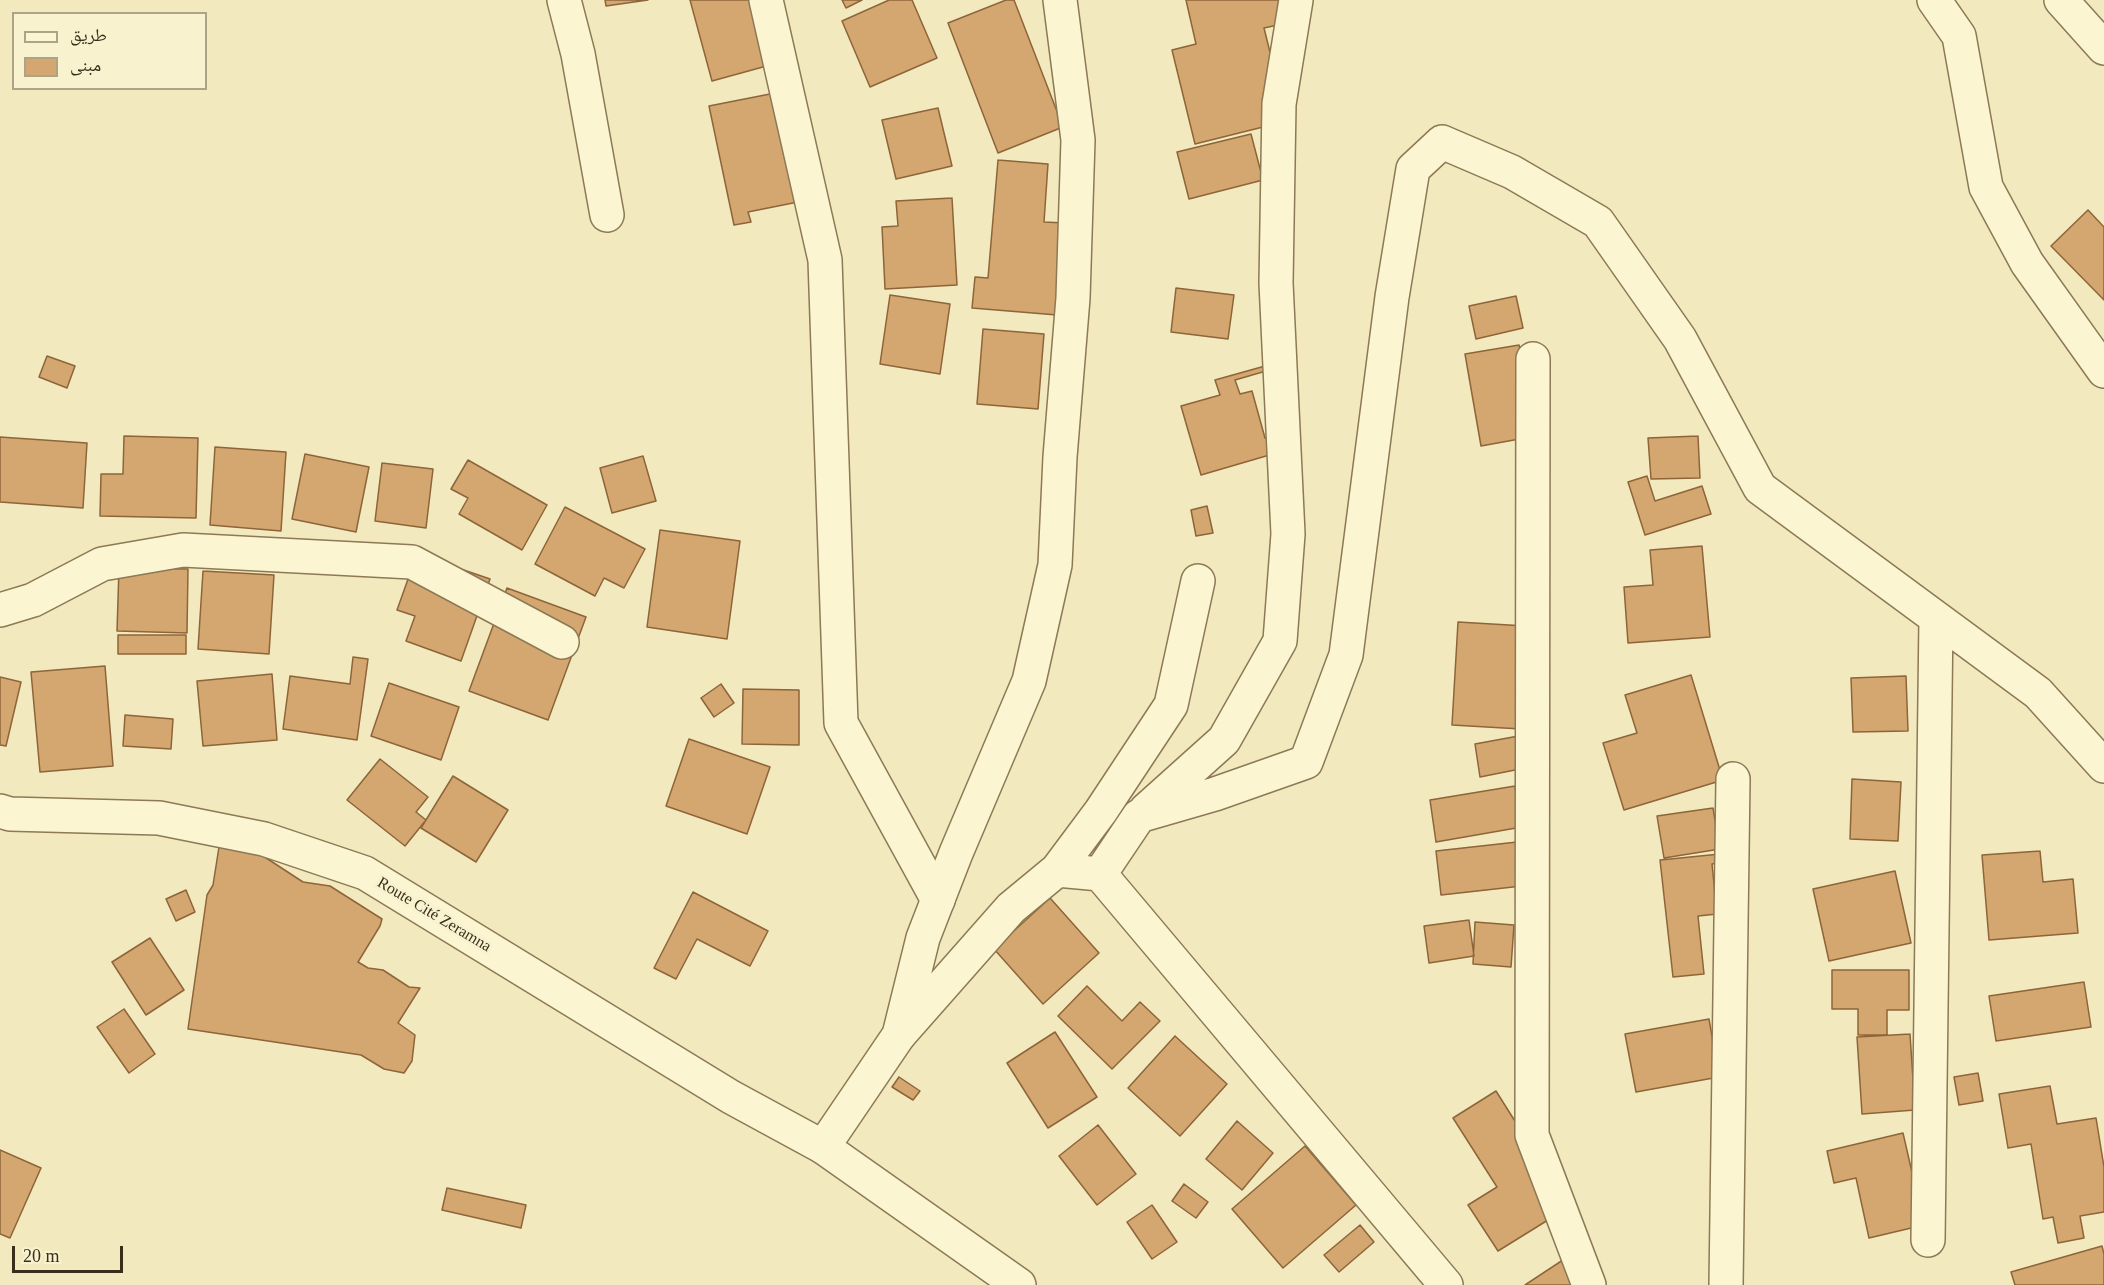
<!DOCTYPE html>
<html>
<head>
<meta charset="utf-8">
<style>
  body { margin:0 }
  #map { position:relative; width:2104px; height:1285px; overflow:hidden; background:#f2e9be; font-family:"Times New Roman","Noto Naskh Arabic",serif }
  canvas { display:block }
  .legend { position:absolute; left:12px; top:12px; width:195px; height:78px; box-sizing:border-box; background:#f9f2cf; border:2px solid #ada487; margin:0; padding:8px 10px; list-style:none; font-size:18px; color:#3a2e1b }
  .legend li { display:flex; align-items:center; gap:12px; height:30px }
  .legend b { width:30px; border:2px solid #ada487 }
  .scale { position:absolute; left:12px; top:1246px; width:111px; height:27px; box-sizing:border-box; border:3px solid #3a2e1b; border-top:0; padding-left:8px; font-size:18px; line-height:21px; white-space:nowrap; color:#3a2e1b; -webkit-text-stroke:4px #f9f2cf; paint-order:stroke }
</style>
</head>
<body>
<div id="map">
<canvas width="2104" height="1285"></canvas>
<ul class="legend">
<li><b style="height:8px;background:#fcf5d2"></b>طريق</li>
<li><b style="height:16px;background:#d4a670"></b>مبنى</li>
</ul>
<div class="scale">20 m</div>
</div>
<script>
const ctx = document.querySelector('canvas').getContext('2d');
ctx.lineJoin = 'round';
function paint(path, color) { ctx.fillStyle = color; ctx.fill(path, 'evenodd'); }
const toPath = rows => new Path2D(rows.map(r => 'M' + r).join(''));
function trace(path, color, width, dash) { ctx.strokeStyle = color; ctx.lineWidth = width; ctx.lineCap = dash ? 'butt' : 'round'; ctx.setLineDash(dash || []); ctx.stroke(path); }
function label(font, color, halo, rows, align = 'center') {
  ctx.font = font + ' "Times New Roman",serif'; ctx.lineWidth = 6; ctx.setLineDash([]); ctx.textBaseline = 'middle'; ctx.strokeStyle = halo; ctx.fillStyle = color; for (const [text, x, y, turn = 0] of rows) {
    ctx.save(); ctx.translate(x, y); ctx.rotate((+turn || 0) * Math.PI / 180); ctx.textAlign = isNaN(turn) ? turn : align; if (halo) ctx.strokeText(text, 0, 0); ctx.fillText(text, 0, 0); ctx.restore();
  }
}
const building = toPath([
  [605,0,648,0,606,6,605,0],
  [690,0,775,0,792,59,712,81,690,0],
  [842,0,862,0,846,8,842,0],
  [889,0,912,0,937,58,870,87,842,21,889,0],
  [1006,0,1014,0,1063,127,998,153,948,23,1006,0],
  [1186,0,1291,0,1296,21,1264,28,1287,121,1195,144,1172,50,1196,44,1186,0],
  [775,93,798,202,748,212,751,222,734,225,709,106,775,93],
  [938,108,952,166,896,179,882,120,938,108],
  [1251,134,1263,180,1189,199,1177,152,1251,134],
  [998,160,1048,164,1044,222,1065,223,1057,315,972,308,975,277,988,278,998,160],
  [952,198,957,285,885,289,882,227,898,226,896,201,952,198],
  [2088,210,2104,227,2104,300,2051,246,2088,210],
  [1176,288,1234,295,1228,339,1171,332,1176,288],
  [890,295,950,304,940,374,880,364,890,295],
  [1516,296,1523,328,1476,339,1469,306,1516,296],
  [983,329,1044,334,1038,409,977,404,983,329],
  [1519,345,1536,436,1481,446,1465,354,1519,345],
  [47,356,75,366,67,388,39,377,47,356],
  [1265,366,1266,371,1235,380,1240,394,1252,391,1265,438,1286,432,1290,449,1201,475,1181,406,1220,395,1215,380,1265,366],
  [124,436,198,438,196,518,100,516,101,474,123,474,124,436],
  [1698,436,1700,478,1651,479,1648,438,1698,436],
  [0,437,87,443,83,508,0,502,0,437],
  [215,447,286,452,281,531,210,525,215,447],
  [305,454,369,467,356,532,292,519,305,454],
  [643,456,656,501,612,513,600,468,643,456],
  [468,460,547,505,522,550,459,514,468,498,451,489,468,460],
  [382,463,433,469,426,528,375,521,382,463],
  [1647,476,1655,501,1702,486,1711,514,1645,535,1628,482,1647,476],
  [1207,506,1213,533,1196,536,1191,510,1207,506],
  [565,507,645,549,624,588,604,578,595,596,535,564,565,507],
  [660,530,740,541,727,639,647,627,660,530],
  [1702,546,1710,637,1628,643,1624,587,1653,585,1650,550,1702,546],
  [417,554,490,579,461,661,406,641,415,616,397,610,417,554],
  [119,568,188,569,187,633,117,631,119,568],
  [203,571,274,575,269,654,198,649,203,571],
  [507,588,586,617,548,720,469,691,507,588],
  [1458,622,1526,626,1521,729,1452,725,1458,622],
  [118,635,186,635,186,654,118,654,118,635],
  [353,657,368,659,357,740,283,729,290,676,350,684,353,657],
  [105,666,113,766,40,772,31,672,105,666],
  [272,674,277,740,203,746,197,681,272,674],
  [1691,675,1723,780,1624,810,1603,743,1637,733,1625,695,1691,675],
  [1906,676,1908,731,1853,732,1851,678,1906,676],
  [0,677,21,682,6,746,0,745,0,677],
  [389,683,459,707,441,760,371,736,389,683],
  [721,684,734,703,714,717,701,698,721,684],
  [743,689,799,690,799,745,742,744,743,689],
  [125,715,173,719,171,749,123,746,125,715],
  [1524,735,1530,767,1480,777,1475,744,1524,735],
  [689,739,770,767,747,834,666,806,689,739],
  [380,759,428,797,416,812,426,820,405,846,347,800,380,759],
  [453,776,508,810,476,862,421,828,453,776],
  [1852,779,1901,782,1898,841,1850,839,1852,779],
  [1515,786,1522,827,1436,842,1430,800,1515,786],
  [1713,808,1720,849,1664,858,1657,816,1713,808],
  [1517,842,1522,886,1441,895,1436,851,1517,842],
  [219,847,257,852,303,882,330,886,382,919,380,926,358,962,368,968,383,970,409,987,420,988,398,1023,415,1035,412,1061,404,1073,384,1069,361,1055,188,1029,207,895,213,885,219,847],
  [2040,851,2043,882,2073,879,2078,933,1989,940,1982,855,2040,851],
  [1720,854,1720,863,1712,864,1717,914,1698,916,1704,974,1673,977,1660,860,1720,854],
  [1895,871,1911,943,1829,961,1813,889,1895,871],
  [186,890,195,912,176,921,166,899,186,890],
  [693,892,768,931,750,966,697,939,676,979,654,968,693,892],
  [1050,898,1099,953,1043,1004,994,949,1050,898],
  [1469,920,1474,956,1429,963,1424,926,1469,920],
  [1475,922,1514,925,1511,967,1473,964,1475,922],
  [150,938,184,990,146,1015,112,962,150,938],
  [1832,970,1909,970,1909,1010,1887,1010,1887,1035,1858,1035,1858,1009,1832,1009,1832,970],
  [2084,982,2091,1027,1996,1041,1989,996,2084,982],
  [1087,986,1122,1021,1140,1002,1160,1021,1112,1069,1058,1016,1087,986],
  [124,1009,155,1054,129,1073,97,1027,124,1009],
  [1709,1019,1719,1077,1636,1092,1625,1034,1709,1019],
  [1055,1032,1097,1097,1048,1128,1007,1063,1055,1032],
  [1910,1034,1915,1110,1862,1114,1857,1037,1910,1034],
  [1175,1036,1227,1084,1180,1136,1128,1088,1175,1036],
  [1978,1073,1983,1101,1959,1105,1954,1077,1978,1073],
  [899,1077,920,1091,913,1100,892,1087,899,1077],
  [2050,1086,2057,1124,2096,1118,2104,1167,2104,1212,2080,1216,2084,1238,2058,1243,2053,1217,2043,1219,2031,1144,2008,1148,1999,1094,2050,1086],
  [1496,1091,1569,1207,1498,1251,1468,1205,1497,1187,1453,1118,1496,1091],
  [1237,1121,1273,1153,1242,1190,1206,1159,1237,1121],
  [1098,1125,1136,1174,1097,1205,1059,1156,1098,1125],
  [1903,1133,1924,1225,1869,1238,1856,1178,1834,1183,1827,1151,1903,1133],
  [1305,1146,1356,1205,1283,1268,1232,1209,1305,1146],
  [0,1150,41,1168,10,1238,0,1234,0,1150],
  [1184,1184,1208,1202,1196,1218,1172,1201,1184,1184],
  [447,1188,526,1205,521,1228,442,1210,447,1188],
  [1152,1205,1177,1242,1152,1259,1127,1222,1152,1205],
  [1360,1225,1374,1242,1339,1272,1324,1255,1360,1225],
  [2102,1246,2104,1254,2104,1285,2015,1285,2011,1272,2102,1246],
  [1572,1254,1593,1285,1525,1285,1572,1254]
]);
paint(building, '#d4a670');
trace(building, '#8d6539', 1.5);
const minor = toPath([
  [564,0,578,54,607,215],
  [766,0,825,260,841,723,938,900],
  [1934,0,1959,36,1986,187,2027,263,2104,371],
  [2061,0,2104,48],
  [1533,359,1532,1135,1589,1285],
  [0,610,33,600,102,564,183,550,412,562,562,642],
  [1146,810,1224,740,1280,641,1288,534,1276,283,1279,104,1296,0],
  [1057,870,1101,811,1171,705,1198,581],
  [1100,874,1139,816,1215,794,1306,762,1346,655,1392,297,1413,169,1442,142,1512,172,1598,222,1680,339,1760,488,2038,693,2104,766],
  [899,1035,1011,908,1057,870,1100,874,1446,1285],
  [823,1147,1019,1285],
  [1928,1240,1936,618],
  [1726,1285,1733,779]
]);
const tertiary = toPath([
  [0,811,10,814,159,818,264,839,365,873,731,1097,823,1147,899,1035,923,938,956,853,1029,681,1055,565,1060,457,1073,298,1078,140,1060,0]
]);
trace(minor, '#8c7955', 36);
trace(tertiary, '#8c7955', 36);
trace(minor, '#fcf5d2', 33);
trace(tertiary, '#fcf5d2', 33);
label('16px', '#3a2e1b', '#f9f2cf', [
  ["Route Cité Zeramna",434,915,31]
]);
</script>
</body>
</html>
